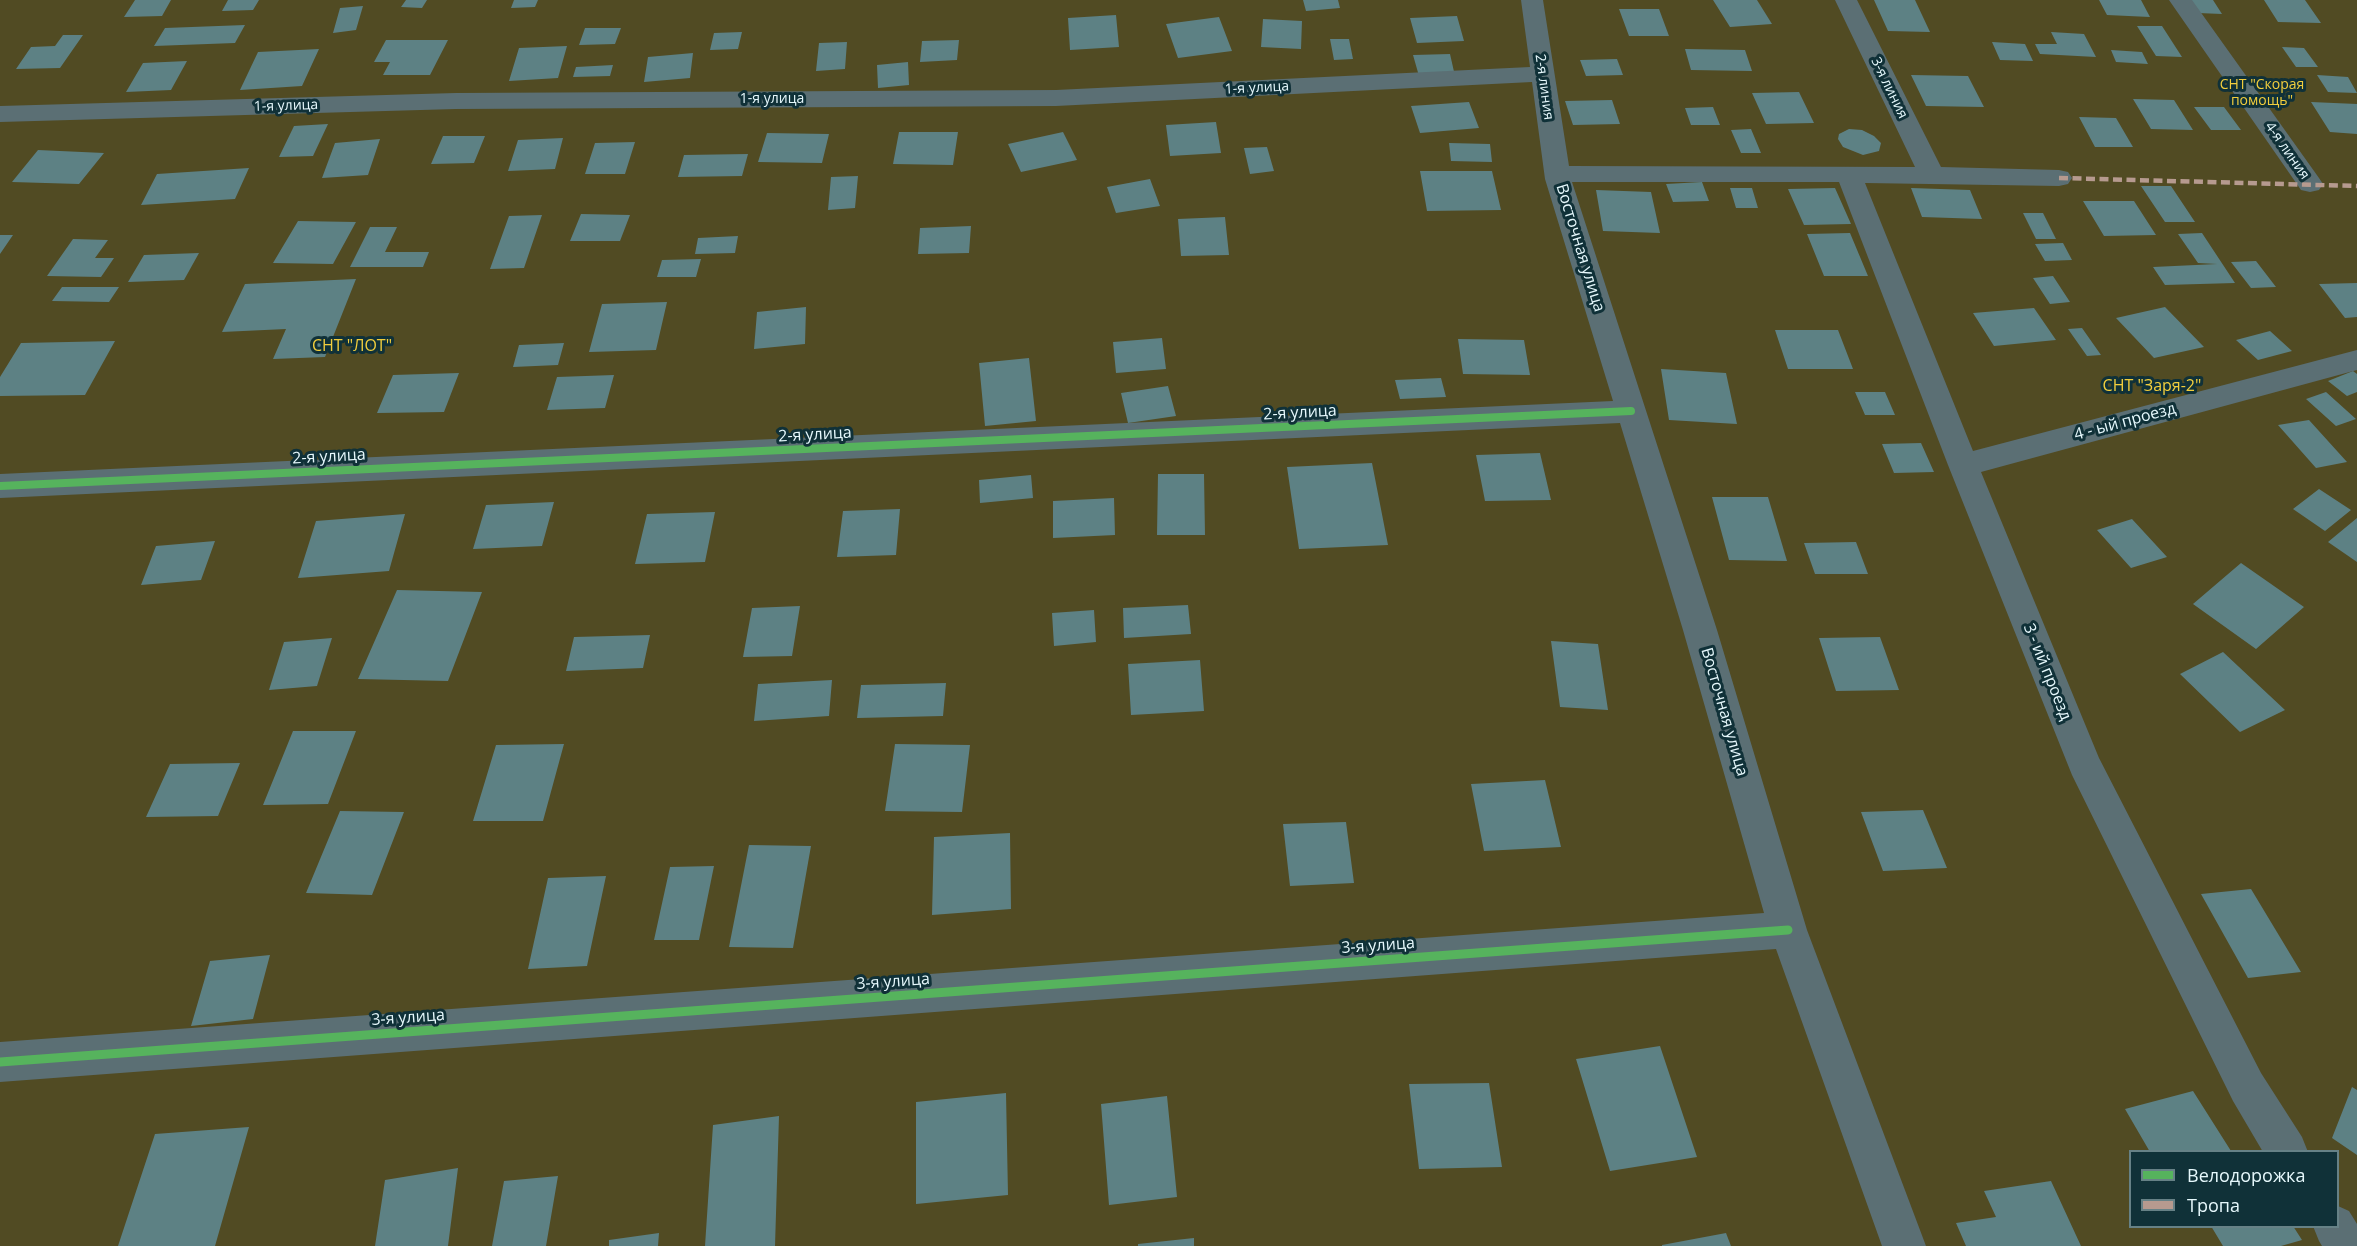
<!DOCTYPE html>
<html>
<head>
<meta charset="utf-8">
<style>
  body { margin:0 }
  #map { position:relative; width:2357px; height:1246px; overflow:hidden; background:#113238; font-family:"Open Sans",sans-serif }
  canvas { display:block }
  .legend { position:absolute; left:2129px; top:1150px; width:210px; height:78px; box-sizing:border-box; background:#103138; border:2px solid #668186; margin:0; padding:8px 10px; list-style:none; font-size:18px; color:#e6f8fc }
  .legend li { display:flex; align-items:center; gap:12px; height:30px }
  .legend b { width:30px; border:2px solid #668186 }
</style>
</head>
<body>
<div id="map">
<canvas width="2357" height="1246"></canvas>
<ul class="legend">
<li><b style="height:8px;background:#56b35d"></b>Велодорожка</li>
<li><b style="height:8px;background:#b69a8f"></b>Тропа</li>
</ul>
</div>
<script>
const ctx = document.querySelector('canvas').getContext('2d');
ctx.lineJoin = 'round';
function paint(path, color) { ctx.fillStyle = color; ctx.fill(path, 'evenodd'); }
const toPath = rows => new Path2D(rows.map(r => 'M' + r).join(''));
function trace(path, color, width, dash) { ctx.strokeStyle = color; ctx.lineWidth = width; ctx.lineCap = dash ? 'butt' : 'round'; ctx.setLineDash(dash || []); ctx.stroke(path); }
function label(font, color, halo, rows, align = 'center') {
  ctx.font = font + ' "Open Sans",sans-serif'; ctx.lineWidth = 6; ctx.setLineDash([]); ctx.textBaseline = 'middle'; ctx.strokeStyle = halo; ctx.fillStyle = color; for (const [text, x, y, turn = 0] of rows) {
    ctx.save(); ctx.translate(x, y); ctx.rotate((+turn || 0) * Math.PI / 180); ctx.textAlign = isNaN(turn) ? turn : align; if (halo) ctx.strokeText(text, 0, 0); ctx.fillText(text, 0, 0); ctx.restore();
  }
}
paint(toPath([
  [0,0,2357,0,2357,1246,0,1246],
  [2130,1152,2338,1152,2338,1226,2130,1226]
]), '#514b23');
paint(toPath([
  [135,0,171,0,162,16,124,17],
  [228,0,259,0,253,10,222,11],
  [406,0,427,0,422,8,401,7],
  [514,0,538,0,535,7,511,8],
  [1303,0,1338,0,1340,8,1306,11],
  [1713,0,1757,0,1772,24,1730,27],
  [1874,0,1915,0,1930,32,1888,31],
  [2099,0,2141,0,2150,17,2107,15],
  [2190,0,2213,0,2222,14,2198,13],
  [2264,0,2305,0,2321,23,2278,22],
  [363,6,356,30,333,33,340,8],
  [1619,9,1659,9,1669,36,1629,36],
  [1116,15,1119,47,1070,50,1068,18],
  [1457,16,1464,41,1417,43,1410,18],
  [1219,17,1232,51,1178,58,1166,24],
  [1263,19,1302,21,1301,49,1261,47],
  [245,25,235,43,154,46,165,28],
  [2137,26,2162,26,2182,57,2156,56],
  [585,28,621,28,615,44,579,45],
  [742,32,738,49,710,50,714,33],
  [2051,32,2084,34,2096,57,2040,54,2035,44,2057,44],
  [63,35,83,35,60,68,16,69,31,47,55,46],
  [1330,39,1349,39,1353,59,1334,60],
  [386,40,448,40,430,75,383,75,390,62,374,62],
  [959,40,957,60,920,62,922,41],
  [847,42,845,69,816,71,819,43],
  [1992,42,2025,44,2033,61,2000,60],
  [567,46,558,78,509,81,519,48],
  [2282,47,2304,48,2318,67,2296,67],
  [319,49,302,86,240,90,258,52],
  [1685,49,1745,50,1752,71,1691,70],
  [2111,50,2142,52,2148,64,2116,62],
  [693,53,690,78,644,82,648,57],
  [1450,54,1455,76,1419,76,1413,55],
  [1617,59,1623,75,1586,76,1580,60],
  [187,61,171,90,126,92,143,63],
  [908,62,909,85,878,88,877,65],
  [613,65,610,76,573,77,576,67],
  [1911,75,1968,76,1984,107,1926,106],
  [2317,75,2348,77,2357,93,2328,92],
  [1799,92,1814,123,1766,124,1752,93],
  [2133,99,2174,100,2193,130,2151,129],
  [1612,100,1620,124,1573,125,1565,101],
  [1469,102,1479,128,1420,133,1411,106],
  [2311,102,2357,104,2357,134,2330,132],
  [1713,107,1720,125,1691,125,1685,108],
  [2194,107,2224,107,2241,130,2211,130],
  [2079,117,2116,118,2133,147,2095,147],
  [1216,122,1221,153,1170,156,1166,125],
  [328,124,313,156,279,157,294,126],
  [1751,129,1761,153,1741,153,1731,130],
  [1849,129,1862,130,1874,136,1881,143,1879,151,1863,155,1843,147,1838,139,1839,134],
  [899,132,958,132,953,165,893,164],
  [1063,132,1077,160,1021,172,1008,144],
  [767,133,829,134,822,163,758,162],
  [443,136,485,136,474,163,431,164],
  [563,138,555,169,508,171,518,140],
  [380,139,368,175,322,178,335,143],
  [635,142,625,174,585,174,595,143],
  [1449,143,1490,144,1492,162,1451,161],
  [1267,147,1274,171,1250,174,1244,148],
  [38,150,104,153,79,184,12,182],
  [748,154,742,176,678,177,684,155],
  [249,168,235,199,141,205,157,174],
  [1420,171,1492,171,1501,210,1427,211],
  [858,176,855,208,828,210,831,177],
  [1150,179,1160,206,1116,213,1107,187],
  [1702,182,1709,201,1673,202,1666,184],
  [2141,186,2171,186,2195,222,2165,222],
  [1730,188,1752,188,1758,208,1736,208],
  [1835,188,1851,224,1804,225,1788,189],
  [1911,188,1970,190,1982,219,1922,217],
  [1596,190,1651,192,1660,233,1603,231],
  [2083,201,2134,201,2156,235,2104,236],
  [2023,213,2043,213,2056,239,2036,239],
  [581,214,630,215,620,241,570,241],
  [542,215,524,268,490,269,509,216],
  [1225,217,1229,255,1181,256,1178,219],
  [298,221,356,222,333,264,273,263],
  [971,226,969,253,918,254,920,228],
  [370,227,397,227,385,252,429,252,423,267,350,267],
  [1850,233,1868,276,1824,276,1807,234],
  [2202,233,2235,283,2165,285,2153,267,2217,264,2198,263,2178,234],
  [0,235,13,235,0,254],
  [738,236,735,253,695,254,698,238],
  [73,239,108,240,95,258,114,258,101,277,47,276],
  [2063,243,2072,260,2045,261,2035,244],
  [199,253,184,280,128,282,144,255],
  [701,259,696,277,657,277,662,260],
  [2256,261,2276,287,2251,288,2231,262],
  [2053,276,2070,302,2050,304,2033,278],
  [356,279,325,357,273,359,286,329,222,332,245,284],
  [2357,283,2357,317,2345,318,2319,284],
  [62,287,119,287,109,302,52,301],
  [667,302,656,350,589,352,602,304],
  [806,307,805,344,754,349,757,312],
  [2165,307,2204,347,2154,358,2116,318],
  [2034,308,2056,340,1994,346,1973,313],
  [2082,328,2101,355,2087,356,2068,329],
  [1775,330,1838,330,1853,369,1788,369],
  [2270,331,2292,351,2258,360,2236,340],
  [1162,338,1166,369,1116,373,1113,342],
  [1458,339,1524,340,1530,375,1463,374],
  [115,341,85,395,0,396,0,377,21,343],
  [564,343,558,365,513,367,519,345],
  [1029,358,1036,421,985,426,979,363],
  [1661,369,1726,373,1737,424,1669,420],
  [2353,371,2357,374,2357,392,2347,396,2328,381],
  [459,373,444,412,377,413,393,375],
  [614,375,605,408,547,410,557,377],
  [1441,378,1446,397,1400,399,1395,380],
  [1168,386,1176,416,1128,423,1121,393],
  [1855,392,1885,392,1895,415,1865,415],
  [2326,392,2356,419,2336,426,2306,399],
  [2309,420,2347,462,2316,468,2278,425],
  [1921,443,1934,472,1894,473,1882,444],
  [1540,453,1551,500,1485,501,1476,455],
  [1372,463,1388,545,1299,549,1287,467],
  [1158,474,1204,474,1205,535,1157,535],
  [1031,475,1033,498,980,503,979,480],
  [2319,489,2351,510,2325,531,2293,509],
  [1712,497,1768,497,1787,561,1729,560],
  [1114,498,1115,535,1053,538,1053,501],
  [554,502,542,546,473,549,486,505],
  [900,509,896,555,837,557,843,511],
  [715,512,705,562,635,564,647,514],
  [405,514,389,571,298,578,316,521],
  [2357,518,2357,562,2328,542],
  [2132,519,2167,557,2131,568,2097,530],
  [215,541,201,580,141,585,156,546],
  [1856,542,1868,574,1815,574,1804,543],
  [2241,563,2304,607,2256,649,2193,604],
  [397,590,482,592,448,681,358,679],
  [1188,605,1191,634,1124,638,1123,608],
  [800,606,792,656,743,657,752,608],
  [1094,610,1096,642,1054,646,1052,613],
  [650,635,643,668,566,671,574,637],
  [1880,637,1899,690,1836,691,1819,638],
  [332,638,317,686,269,690,284,642],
  [1551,641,1598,644,1608,710,1560,707],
  [2223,652,2285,710,2240,732,2180,674],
  [1200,660,1204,711,1131,715,1128,664],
  [832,680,829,716,754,721,758,684],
  [946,683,943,716,857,718,861,685],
  [293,731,356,731,328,804,263,805],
  [564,744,543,821,473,821,496,745],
  [895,744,970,745,962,812,885,811],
  [240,763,218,816,146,817,170,764],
  [1545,780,1561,847,1484,851,1471,784],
  [1923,810,1947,868,1883,871,1861,812],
  [340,811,404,812,372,895,306,893],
  [1346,822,1354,883,1290,886,1283,824],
  [1010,833,1011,909,932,915,934,837],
  [749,845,811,846,793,948,729,947],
  [714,866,699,940,654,940,670,867],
  [606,876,587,966,528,969,548,878],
  [2251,889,2301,972,2248,978,2201,894],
  [270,955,253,1019,191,1026,210,961],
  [1660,1046,1697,1157,1610,1171,1576,1059],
  [1489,1083,1502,1167,1419,1169,1409,1084],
  [2352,1087,2357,1090,2357,1155,2332,1138],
  [2193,1091,2231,1151,2150,1152,2125,1109],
  [1006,1093,1008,1195,916,1204,916,1102],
  [1167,1096,1177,1197,1109,1205,1101,1104],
  [779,1116,775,1246,705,1246,713,1125],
  [249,1127,215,1246,118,1246,155,1134],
  [458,1168,448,1246,375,1246,385,1180],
  [558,1176,546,1246,492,1246,504,1181],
  [2051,1181,2081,1246,1966,1246,1956,1223,1996,1217,1984,1191],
  [2211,1226,2293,1226,2302,1240,2281,1246,2223,1246],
  [659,1233,658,1246,609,1246,609,1240],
  [1726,1233,1731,1246,1662,1246,1662,1245],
  [1194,1238,1194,1246,1138,1246,1138,1244]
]), '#5d8184');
paint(toPath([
  [1521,0,1543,0,1569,166,1915,167,1835,0,1857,0,1941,167,2059,170,2068,172,2072,178,2068,184,2059,186,1865,183,1973,451,2357,350,2357,370,1981,472,2099,758,2261,1073,2302,1137,2308,1152,2263,1152,2233,1101,2072,775,1948,465,1839,182,1572,182,1717,630,1807,930,1926,1246,1882,1246,1776,949,0,1082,0,1042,1764,913,1683,630,1620,423,0,498,0,474,1613,401,1545,179,1532,82,1056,106,456,109,0,122,0,106,456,93,1056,90,1530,67,1521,0],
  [2169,0,2192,0,2319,178,2323,184,2319,190,2310,192,2301,190,2169,0],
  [2338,1206,2349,1211,2357,1224,2357,1246,2322,1246,2319,1241,2313,1226,2338,1226,2338,1206]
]), '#5b6f74');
trace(toPath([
  [2059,178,2357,186]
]), '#b69a8f', 4.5, [9, 4.5]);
trace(toPath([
  [0,486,1631,411]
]), '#56b35d', 8);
trace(toPath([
  [0,1062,1788,930]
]), '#56b35d', 9);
label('14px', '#f2ce3d', '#103138', [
  ["СНТ \"Скорая",2262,85],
  ["помощь\"",2262,101]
]);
label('14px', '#e6f8fc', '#103138', [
  ["2-я линия",1544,87,82],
  ["1-я улица",1257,88,-3],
  ["3-я линия",1889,88,64],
  ["1-я улица",772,99],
  ["1-я улица",286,106,-2],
  ["4-я линия",2287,151,55]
]);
label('16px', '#e6f8fc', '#103138', [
  ["Восточная улица",1580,248,73],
  ["2-я улица",1300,413,-3],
  ["4 - ый проезд",2125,422,-15],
  ["2-я улица",815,435,-3],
  ["2-я улица",329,457,-3],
  ["3 - ий проезд",2047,672,68],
  ["Восточная улица",1724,712,74],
  ["3-я улица",1378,946,-4],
  ["3-я улица",893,982,-4],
  ["3-я улица",408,1018,-4]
]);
label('16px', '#f2ce3d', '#103138', [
  ["СНТ \"ЛОТ\"",352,346],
  ["СНТ \"Заря-2\"",2152,386]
]);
</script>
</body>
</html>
